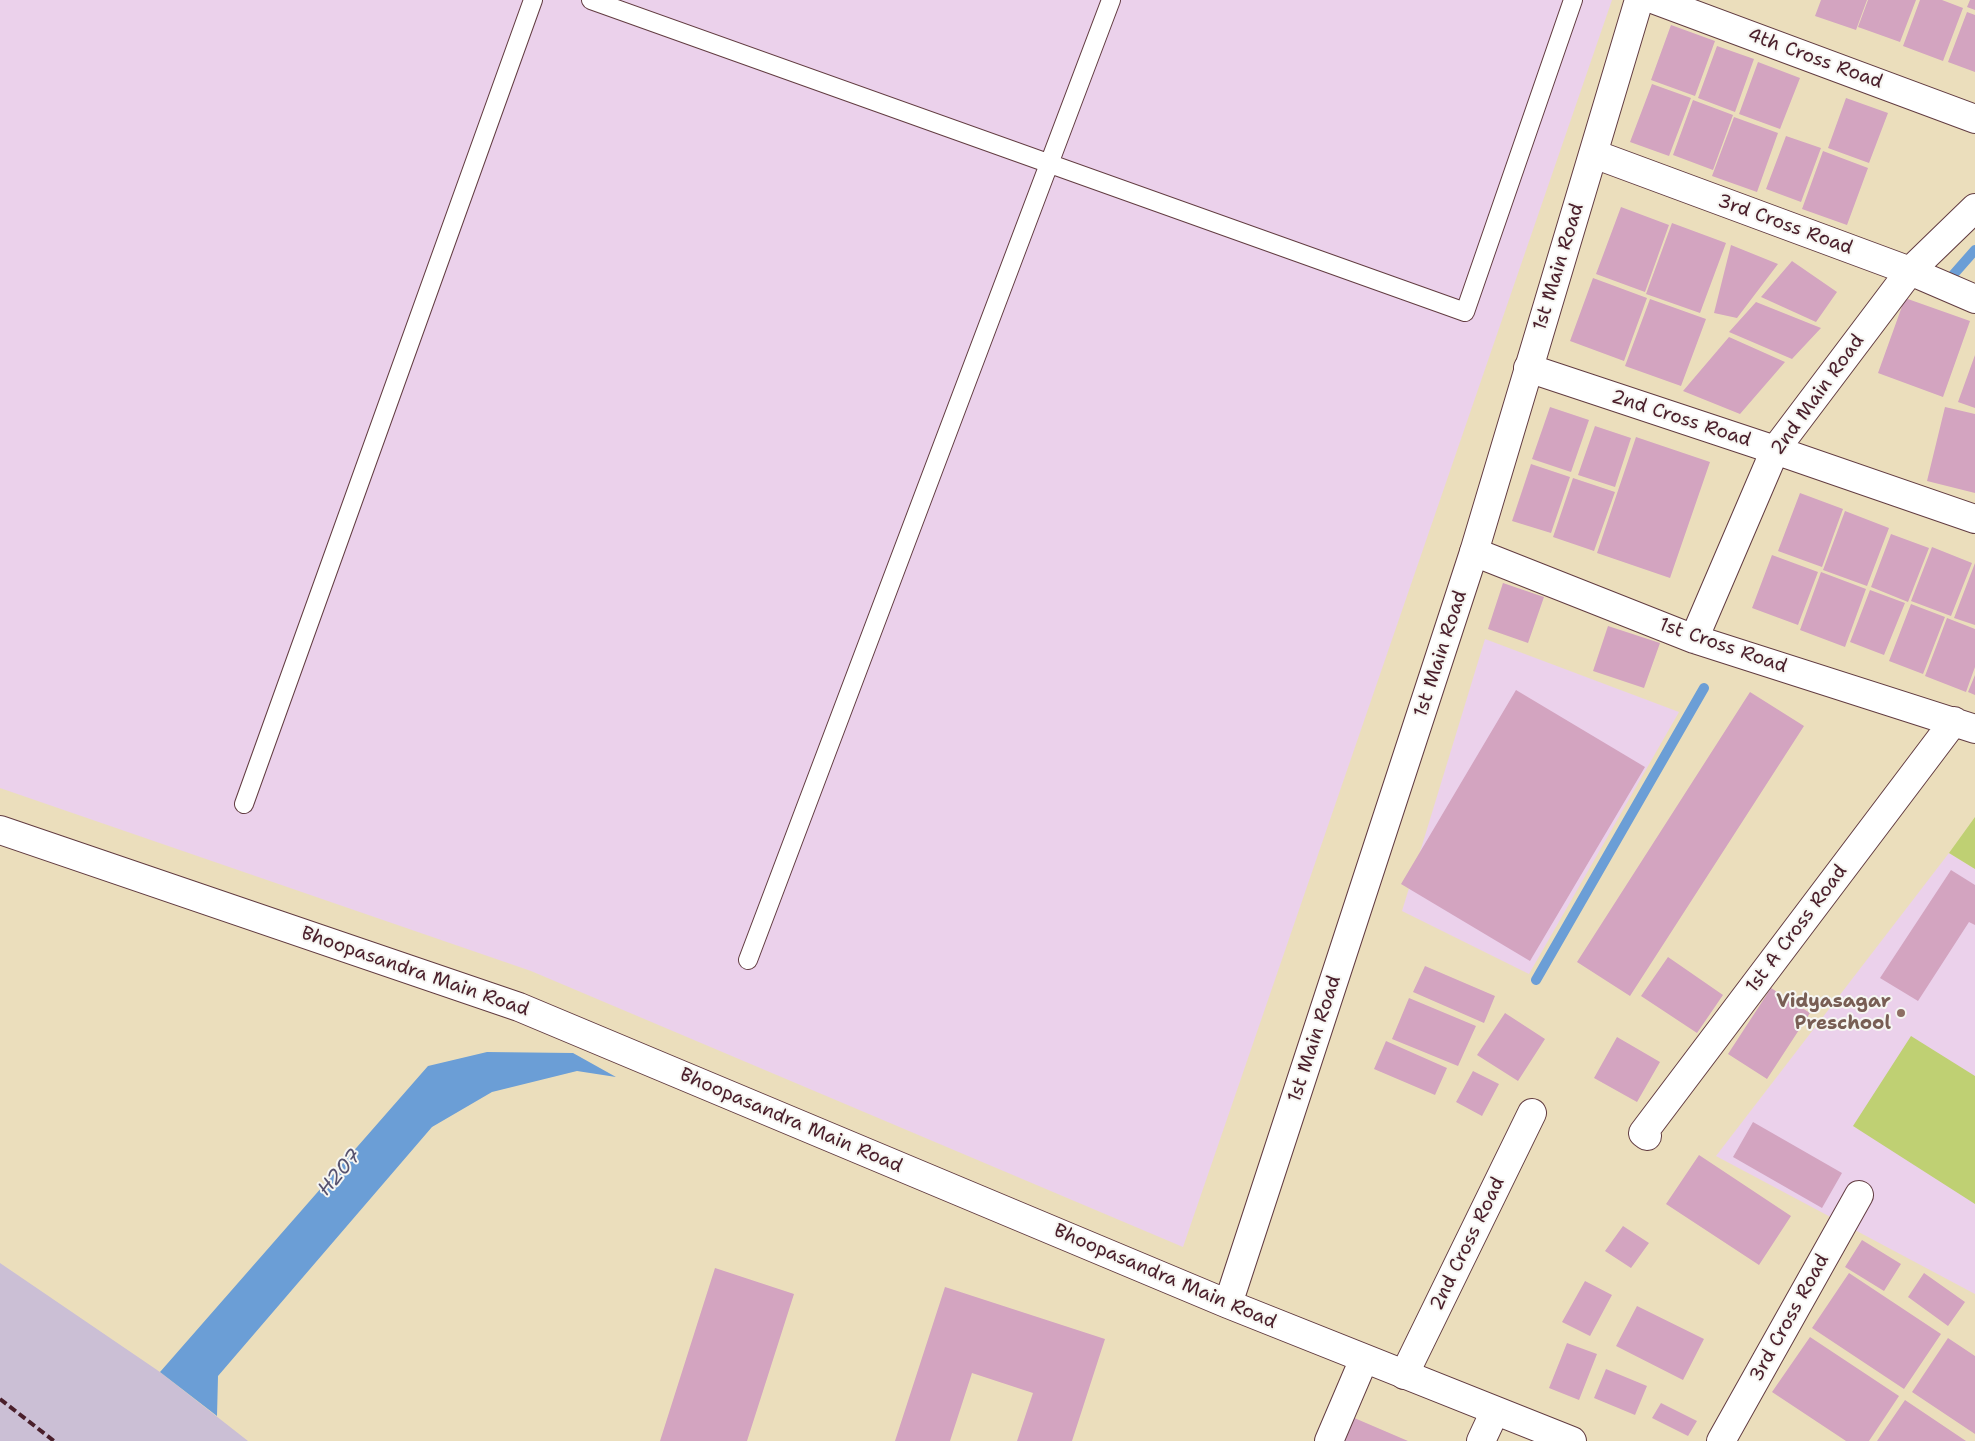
<!DOCTYPE html>
<html>
<head>
<meta charset="utf-8">
<style>
  body { margin:0 }
  canvas { display:block; background:#ebdebc }
</style>
</head>
<body>
<canvas width="1975" height="1441"></canvas>
<script>
const ctx = document.querySelector('canvas').getContext('2d');
ctx.lineJoin = 'round';
function paint(path, color) { ctx.fillStyle = color; ctx.fill(path, 'evenodd'); }
const toPath = rows => new Path2D(rows.map(r => 'M' + r).join(''));
function trace(path, color, width, dash) { ctx.strokeStyle = color; ctx.lineWidth = width; ctx.lineCap = dash ? 'butt' : 'round'; ctx.setLineDash(dash || []); ctx.stroke(path); }
function label(font, color, halo, rows, align = 'center') {
  ctx.font = font + ' "Shantell Sans",sans-serif'; ctx.lineWidth = 4; ctx.setLineDash([]); ctx.textBaseline = 'middle'; ctx.strokeStyle = halo; ctx.fillStyle = color; for (const [text, x, y, turn = 0] of rows) {
    ctx.save(); ctx.translate(x, y); ctx.rotate((+turn || 0) * Math.PI / 180); ctx.textAlign = isNaN(turn) ? turn : align; if (halo) ctx.strokeText(text, 0, 0); ctx.fillText(text, 0, 0); ctx.restore();
  }
}
paint(toPath([
  [0,0,1612,0,1183,1247,531,971,0,788],
  [1485,639,1679,712,1529,974,1402,911],
  [1949,853,1975,869,1975,1294,1716,1156]
]), '#ebd1eb');
paint(toPath([
  [0,1263,160,1372,248,1441,0,1441]
]), '#cbbfd5');
paint(toPath([
  [1975,817,1975,869,1949,853],
  [1911,1036,1975,1076,1975,1204,1853,1126]
]), '#bfd073');
paint(toPath([
  [487,1052,573,1053,616,1077,577,1071,492,1092,432,1127,218,1376,217,1416,160,1372,428,1066]
]), '#6b9ed6');
trace(toPath([
  [1953,275,1975,250],
  [1536,980,1704,688]
]), '#6b9ed6', 10);
paint(toPath([
  [1821,0,1867,0,1856,30,1815,16],
  [1868,0,1916,0,1900,42,1858,27],
  [1920,0,1942,0,1963,8,1943,61,1903,46],
  [1970,0,1975,0,1975,10,1967,7],
  [1967,12,1975,15,1975,72,1948,62],
  [1671,25,1715,41,1695,96,1651,80],
  [1717,46,1754,59,1735,112,1698,98],
  [1758,62,1800,78,1780,129,1739,114],
  [1652,84,1691,98,1669,156,1630,142],
  [1846,98,1888,113,1869,163,1828,148],
  [1693,100,1733,115,1713,170,1673,155],
  [1734,117,1778,133,1757,192,1712,176],
  [1786,136,1821,148,1801,202,1766,189],
  [1823,151,1868,168,1847,225,1802,209],
  [1621,207,1669,225,1645,292,1596,274],
  [1672,223,1726,243,1700,313,1646,294],
  [1731,245,1778,264,1737,318,1714,313],
  [1792,261,1837,292,1816,322,1761,297],
  [1593,278,1647,298,1624,361,1570,341],
  [1905,298,1970,321,1943,397,1878,373],
  [1650,299,1706,319,1681,386,1625,366],
  [1756,302,1821,328,1792,359,1729,332],
  [1729,337,1785,362,1740,414,1683,391],
  [1975,355,1975,408,1958,402],
  [1550,407,1589,420,1571,472,1532,459],
  [1945,407,1975,414,1975,493,1927,481],
  [1595,426,1631,438,1615,487,1578,475],
  [1636,437,1710,462,1670,578,1597,553],
  [1531,464,1570,477,1551,533,1512,521],
  [1573,478,1615,492,1594,551,1553,537],
  [1800,493,1843,509,1822,567,1778,551],
  [1845,511,1889,528,1867,586,1823,570],
  [1891,534,1929,548,1908,602,1871,587],
  [1932,547,1972,563,1951,616,1911,601],
  [1772,555,1818,572,1798,625,1752,608],
  [1975,563,1975,625,1954,618],
  [1821,572,1866,589,1845,647,1800,630],
  [1503,583,1544,597,1528,643,1488,629],
  [1870,590,1905,603,1884,655,1850,642],
  [1911,604,1945,617,1923,674,1889,661],
  [1947,618,1975,629,1975,667,1966,692,1925,676],
  [1608,626,1660,643,1644,688,1593,671],
  [1975,675,1975,695,1968,692],
  [1516,690,1645,767,1530,961,1401,884],
  [1750,692,1804,726,1630,996,1577,962],
  [1951,870,1975,885,1975,925,1969,922,1918,1001,1880,978],
  [1668,957,1723,995,1697,1033,1641,996],
  [1425,966,1495,996,1484,1023,1413,992],
  [1771,988,1810,1013,1767,1079,1728,1054],
  [1409,998,1476,1026,1458,1066,1392,1039],
  [1505,1013,1545,1039,1518,1081,1477,1055],
  [1617,1037,1660,1062,1637,1102,1594,1078],
  [1386,1041,1447,1068,1435,1095,1374,1069],
  [1473,1071,1499,1084,1482,1116,1456,1102],
  [1753,1122,1842,1173,1822,1208,1733,1157],
  [1699,1155,1791,1216,1759,1265,1666,1204],
  [1623,1226,1649,1243,1631,1268,1605,1251],
  [1862,1240,1901,1264,1884,1291,1845,1267],
  [715,1268,794,1294,747,1441,660,1441],
  [1849,1273,1941,1334,1904,1389,1812,1328],
  [1924,1273,1965,1302,1948,1326,1908,1297],
  [1585,1281,1612,1295,1590,1336,1562,1322],
  [945,1287,1105,1339,1072,1441,1017,1441,1033,1393,972,1373,950,1441,895,1441],
  [1637,1306,1704,1339,1683,1380,1616,1346],
  [1810,1337,1899,1396,1869,1441,1846,1441,1772,1392],
  [1948,1338,1975,1356,1975,1434,1912,1392],
  [1567,1343,1597,1354,1579,1400,1549,1388],
  [1606,1369,1647,1386,1635,1415,1594,1398],
  [1905,1400,1966,1441,1877,1441],
  [1661,1403,1697,1421,1688,1436,1652,1418],
  [1352,1417,1408,1441,1341,1441]
]), '#d3a4c0');
const service = toPath([
  [591,0,1465,312,1573,0],
  [244,804,533,0],
  [748,960,1111,0]
]);
const minor = toPath([
  [1655,0,1975,119],
  [1594,154,1910,271,1975,299],
  [1528,368,1775,450,1975,519],
  [1474,552,1694,639,1975,729],
  [1694,639,1775,450,1910,271,1975,208],
  [1647,1136,1643,1133,1954,721],
  [1404,1375,1532,1113],
  [1329,1441,1364,1359],
  [1481,1441,1495,1411],
  [1721,1441,1859,1195]
]);
const tertiary = toPath([
  [0,830,519,1007,1228,1304,1572,1441],
  [1228,1304,1474,552,1639,0]
]);
trace(service, '#623c41', 20);
trace(minor, '#623c41', 30);
trace(tertiary, '#623c41', 30);
trace(service, '#fff', 18);
trace(minor, '#fff', 28);
trace(tertiary, '#fff', 28);
trace(toPath([
  [0,1399,54,1441]
]), '#4a1f2b', 4, [8, 4]);
for (const [x, y, r, color] of [
  [1901,1013,5,"#8d6e63"]
]) { const dot = new Path2D(); dot.arc(x, y, r, 0, 2 * Math.PI); ctx.fillStyle = color; ctx.fill(dot); trace(dot, '#f6f6f2', 2); }
label('19px', '#4a1f2b', '#f6f6f2', [
  ["4th Cross Road",1815,59,20],
  ["3rd Cross Road",1785,225,20],
  ["1st Main Road",1559,267,-73],
  ["2nd Main Road",1818,395,-54],
  ["2nd Cross Road",1681,419,18],
  ["1st Cross Road",1723,646,19],
  ["1st Main Road",1441,654,-72],
  ["1st A Cross Road",1797,929,-53],
  ["Bhoopasandra Main Road",415,972,19],
  ["1st Main Road",1315,1039,-72],
  ["Bhoopasandra Main Road",791,1121,23],
  ["2nd Cross Road",1468,1244,-64],
  ["Bhoopasandra Main Road",1165,1277,23],
  ["3rd Cross Road",1790,1318,-61]
]);
label('bold 19px', '#785e54', '#f6f6f2', [
  ["Vidyasagar",1891,1002],
  ["Preschool",1891,1024]
], 'right');
label('italic 20px', '#57526f', '#f6f6f2', [
  ["H207",340,1173,-49]
]);
</script>
</body>
</html>
